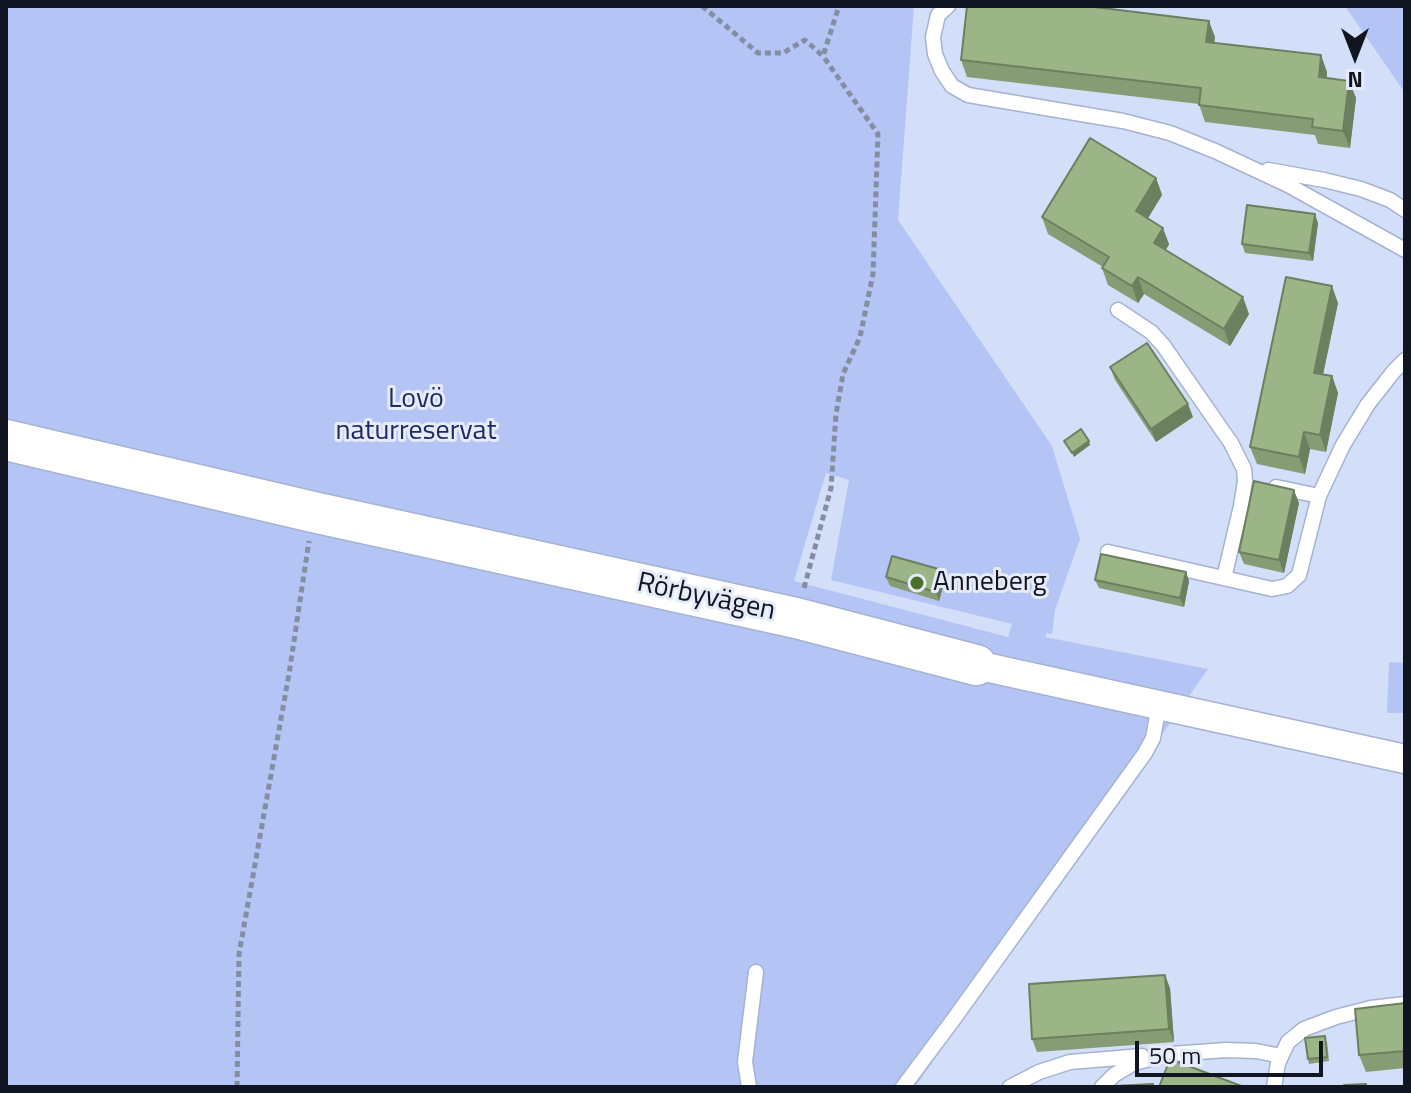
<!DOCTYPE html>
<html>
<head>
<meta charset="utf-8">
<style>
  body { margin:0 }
  #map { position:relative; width:1411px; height:1093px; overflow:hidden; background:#d3def9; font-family:"Titillium Web",sans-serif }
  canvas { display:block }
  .frame { position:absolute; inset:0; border:8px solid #111521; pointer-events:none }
  .north { position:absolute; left:1315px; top:16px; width:80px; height:80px; -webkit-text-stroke:6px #e6ebf9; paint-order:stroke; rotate:180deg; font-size:22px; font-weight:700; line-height:32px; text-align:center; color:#111521 }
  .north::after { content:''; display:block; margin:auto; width:28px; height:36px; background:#111521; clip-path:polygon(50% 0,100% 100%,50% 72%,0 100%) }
  .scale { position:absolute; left:1135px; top:1041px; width:188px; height:36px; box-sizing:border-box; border:4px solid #111521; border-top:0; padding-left:10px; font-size:24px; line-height:28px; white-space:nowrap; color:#111521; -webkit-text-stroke:6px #e6ebf9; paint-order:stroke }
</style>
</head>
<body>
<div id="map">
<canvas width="1411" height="1093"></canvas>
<div class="frame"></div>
<div class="north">N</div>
<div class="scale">50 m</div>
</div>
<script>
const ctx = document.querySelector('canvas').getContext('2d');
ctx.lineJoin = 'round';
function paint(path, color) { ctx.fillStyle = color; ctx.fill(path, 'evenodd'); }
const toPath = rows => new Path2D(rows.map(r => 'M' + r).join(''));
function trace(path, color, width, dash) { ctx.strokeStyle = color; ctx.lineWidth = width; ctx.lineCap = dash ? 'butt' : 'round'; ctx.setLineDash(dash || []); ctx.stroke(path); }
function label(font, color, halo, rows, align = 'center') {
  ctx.font = font + ' "Titillium Web",sans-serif'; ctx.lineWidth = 6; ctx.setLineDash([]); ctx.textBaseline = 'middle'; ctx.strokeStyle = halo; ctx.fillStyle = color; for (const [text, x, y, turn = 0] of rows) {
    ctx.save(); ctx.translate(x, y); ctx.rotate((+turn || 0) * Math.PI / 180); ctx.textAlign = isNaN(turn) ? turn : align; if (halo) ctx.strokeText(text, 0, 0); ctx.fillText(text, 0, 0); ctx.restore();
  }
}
paint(toPath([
  [6,6,914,6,898,220,1052,446,1080,539,1055,610,1052,634,1047,633,1045,637,1208,669,915,1087,6,1087],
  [826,473,849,480,831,580,1012,624,1008,637,794,581],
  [1345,6,1405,6,1405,93],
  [1389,662,1405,663,1405,713,1387,713]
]), '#b4c5f5');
const lane = toPath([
  [948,6,938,15,933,37,935,54,942,71,952,86,968,95,1123,121,1170,133,1215,151,1288,185,1405,250],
  [1268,170,1324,180,1361,189,1390,200,1405,210],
  [1118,310,1151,332,1163,345,1231,443,1244,469,1245,481,1241,506,1224,578],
  [1276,487,1319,496],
  [1108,552,1272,589,1287,586,1299,575,1319,496,1343,445,1368,404,1394,371,1405,360],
  [749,1087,745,1062,756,972],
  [903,1087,953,1020,1145,753,1153,738,1159,705],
  [1010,1087,1039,1072,1070,1062,1142,1056],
  [1102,1087,1114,1075,1134,1063,1171,1054,1226,1050,1256,1051,1281,1056],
  [1274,1087,1278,1063,1288,1042,1304,1029,1336,1017,1371,1008,1405,1004]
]);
const street = toPath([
  [976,665,1405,759]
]);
const secondary = toPath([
  [6,440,313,512,796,618,976,665]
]);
trace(lane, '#a6b2d2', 17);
trace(street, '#a6b2d2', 31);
trace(secondary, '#a6b2d2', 43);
trace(toPath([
  [702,6,758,53,783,53,805,40,823,56,839,6],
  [804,588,831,488,836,414,843,374,860,337,873,274,878,134,823,56],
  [237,1087,239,954,289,674,309,541]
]), '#858da2', 5, [6, 4]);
trace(lane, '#fff', 14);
trace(street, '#fff', 28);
trace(secondary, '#fff', 40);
paint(toPath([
  [1215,37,1214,43,1327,72,1327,78,1349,81,1356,98,1350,148,1318,144,1315,135,1205,122,1199,104,967,77,961,60],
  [1156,178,1162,195,1148,218,1169,244,1166,250,1249,314,1230,346,1144,294,1138,303,1108,285,1102,268,1103,267,1048,234,1042,217],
  [1318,223,1313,261,1245,253,1242,244],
  [1338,303,1323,374,1332,376,1338,393,1326,452,1310,449,1305,474,1257,464,1250,447],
  [1110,367,1193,417,1156,442,1115,380],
  [1299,503,1284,573,1244,564,1239,552],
  [1186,572,1189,581,1184,607,1099,588,1095,580],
  [886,577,945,579,939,601,890,586],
  [1170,988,1174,1042,1037,1052,1032,1039],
  [1405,1003,1405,1068,1366,1072,1359,1055],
  [1327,1041,1329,1061,1309,1064,1308,1059]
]), '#859c74');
paint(toPath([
  [1209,21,1215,37,1212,59,1206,42],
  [1321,55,1327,72,1325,94,1319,77],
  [1349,81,1356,98,1350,148,1343,131],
  [1156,178,1162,195,1142,228,1136,211],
  [1315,214,1318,223,1313,261,1309,253],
  [1163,228,1169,244,1160,260,1154,243],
  [1138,277,1144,294,1138,303,1132,286],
  [1332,286,1338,303,1320,389,1314,373],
  [1243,297,1249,314,1230,346,1224,329],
  [1332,376,1338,393,1326,452,1320,435],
  [1188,404,1193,417,1156,442,1151,429],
  [1304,432,1310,449,1305,474,1299,457],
  [1089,441,1090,445,1074,457,1072,453],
  [1294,490,1299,503,1284,573,1279,560],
  [942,570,945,579,939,601,936,592],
  [1186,572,1189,581,1184,607,1180,598],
  [1165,975,1170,988,1174,1042,1169,1029]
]), '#6c7f5e');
const building = toPath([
  [967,6,1086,6,1209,21,1206,42,1321,55,1319,77,1349,81,1343,131,1312,127,1313,119,1199,105,1201,88,961,60,967,6],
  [1090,138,1156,178,1136,211,1163,228,1154,243,1243,297,1224,329,1138,277,1132,286,1102,268,1109,257,1042,217,1090,138],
  [1247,205,1315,214,1309,253,1242,244,1247,205],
  [1286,277,1332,286,1314,373,1332,376,1320,435,1304,432,1299,457,1250,447,1286,277],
  [1147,343,1188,404,1151,429,1110,367,1147,343],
  [1081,429,1089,441,1072,453,1064,441,1081,429],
  [1254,481,1294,490,1279,560,1239,552,1254,481],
  [1101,554,1186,572,1180,598,1095,580,1101,554],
  [892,556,942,570,936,592,886,577,892,556],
  [1165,975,1169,1029,1032,1039,1029,984,1165,975],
  [1405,1003,1405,1051,1359,1055,1355,1009,1405,1003],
  [1325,1036,1327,1057,1308,1059,1305,1038,1325,1036],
  [1170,1059,1244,1087,1159,1087,1170,1059],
  [1153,1084,1153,1087,1115,1087,1115,1086,1153,1084],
  [1366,1084,1366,1087,1344,1087,1344,1085,1366,1084]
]);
paint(building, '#9bb587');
trace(building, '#6c7f5e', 2);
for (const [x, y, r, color] of [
  [917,583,8,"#4d7029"]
]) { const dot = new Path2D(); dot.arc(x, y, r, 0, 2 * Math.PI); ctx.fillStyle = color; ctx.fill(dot); trace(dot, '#e6ebf9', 3); }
label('28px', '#1d2c64', '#e6ebf9', [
  ["Lovö",416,400],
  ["naturreservat",416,432]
]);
label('28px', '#111521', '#e6ebf9', [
  ["Anneberg",933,583]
], 'left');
label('28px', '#111521', '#e6ebf9', [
  ["Rörbyvägen",706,598,12]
]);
</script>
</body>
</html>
